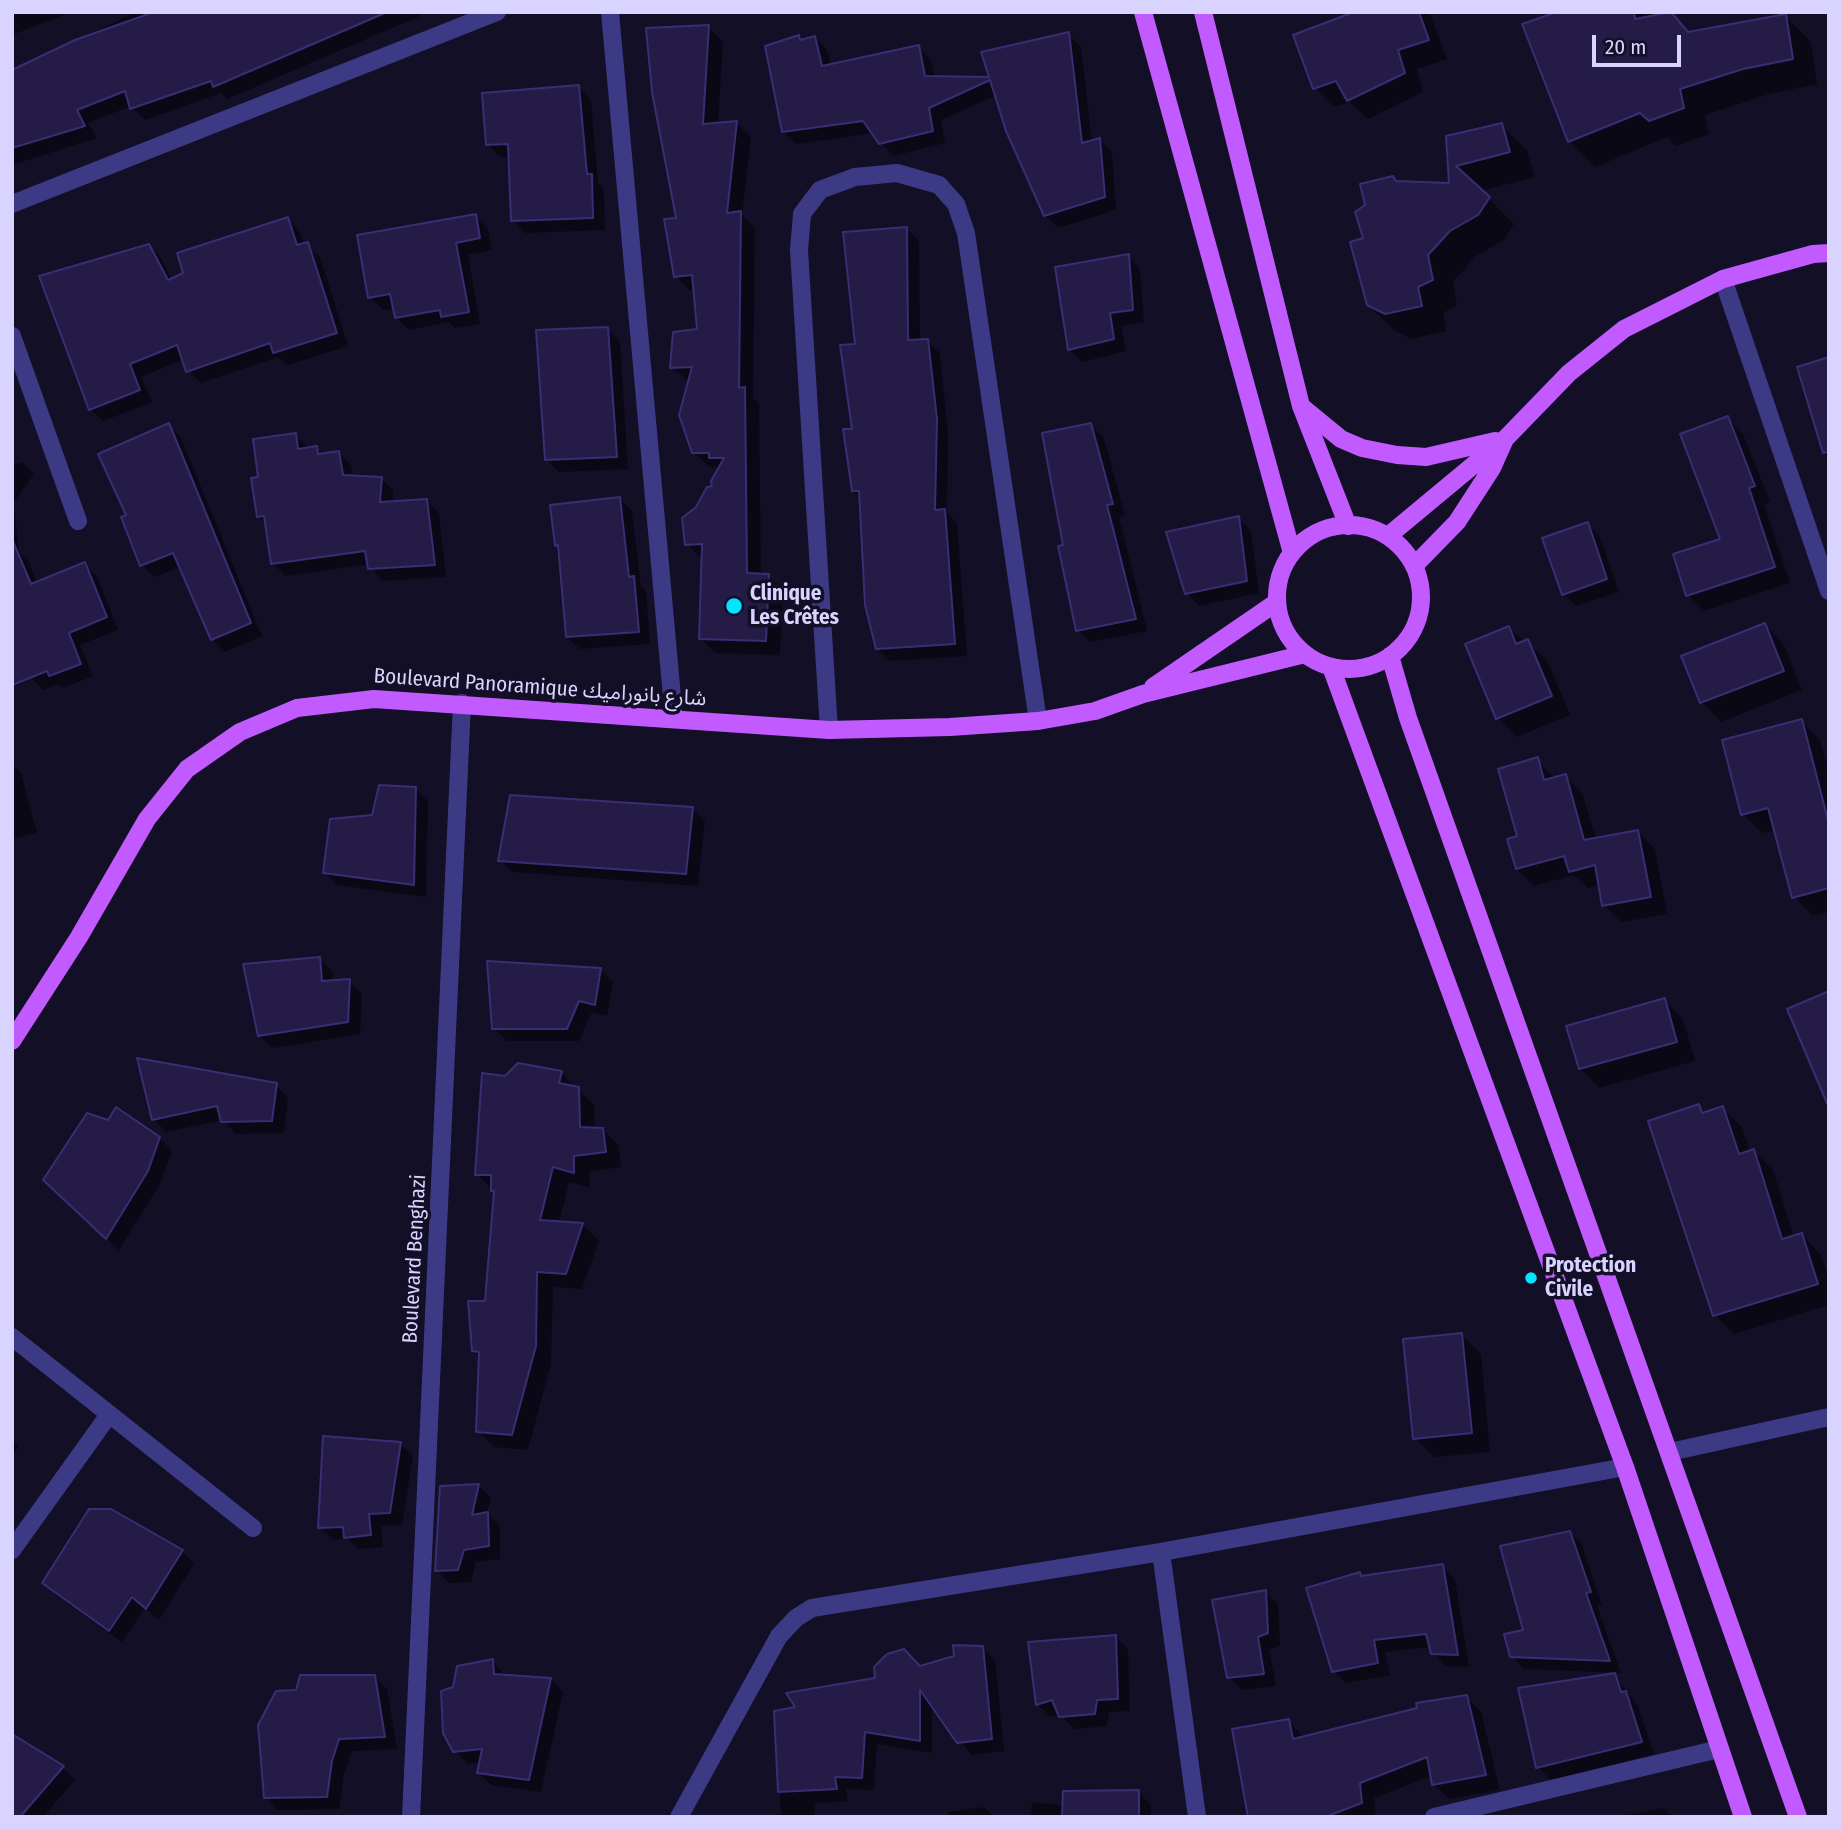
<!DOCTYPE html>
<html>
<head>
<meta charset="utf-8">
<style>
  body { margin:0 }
  #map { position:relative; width:1841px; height:1829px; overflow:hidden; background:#130f26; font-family:"Fira Sans Condensed",sans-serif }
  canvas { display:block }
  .frame { position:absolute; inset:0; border:14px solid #d9d4ff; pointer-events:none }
  .scale { position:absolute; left:1592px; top:35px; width:89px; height:32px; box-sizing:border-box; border:4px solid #d9d4ff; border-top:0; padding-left:9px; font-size:21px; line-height:24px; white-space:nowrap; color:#d9d4ff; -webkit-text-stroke:5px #130f26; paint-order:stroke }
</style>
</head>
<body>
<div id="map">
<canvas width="1841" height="1829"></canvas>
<div class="frame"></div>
<div class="scale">20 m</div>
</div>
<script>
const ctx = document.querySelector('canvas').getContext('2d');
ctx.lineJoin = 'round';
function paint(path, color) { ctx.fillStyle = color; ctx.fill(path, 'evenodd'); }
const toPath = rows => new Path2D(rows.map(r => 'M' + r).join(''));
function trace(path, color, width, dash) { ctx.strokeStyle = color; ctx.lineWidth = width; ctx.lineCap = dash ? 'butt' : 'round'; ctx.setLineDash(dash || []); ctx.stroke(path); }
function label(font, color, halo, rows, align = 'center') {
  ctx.font = font + ' "Fira Sans Condensed","Noto Sans Arabic",sans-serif'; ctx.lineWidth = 7; ctx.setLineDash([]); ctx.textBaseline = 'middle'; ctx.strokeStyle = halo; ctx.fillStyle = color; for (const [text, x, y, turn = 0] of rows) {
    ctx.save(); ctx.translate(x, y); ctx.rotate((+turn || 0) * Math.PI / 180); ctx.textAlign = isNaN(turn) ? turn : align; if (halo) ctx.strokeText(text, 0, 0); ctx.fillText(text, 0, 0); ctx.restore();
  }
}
paint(toPath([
  [12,12,71,12,12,35],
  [136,12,418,12,420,16,227,99,221,93,145,120,131,106,88,123,97,138,12,165,12,72],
  [1348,12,1427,12,1431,16,1447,59,1417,69,1423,92,1368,119,1350,102,1334,107,1315,88,1350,16],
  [1562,12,1653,12,1655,16,1669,12,1690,34,1785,16,1811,42,1817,84,1769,94,1705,115,1709,134,1676,146,1667,137,1595,167,1570,141],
  [708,27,723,42,718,125,737,123,751,138,742,215,755,228,753,398,759,403,761,575,768,576,783,590,780,655,715,653,700,638,702,559,687,544,697,508,713,488,721,467,709,467,694,452,690,382,671,368,699,330,695,290,690,291,676,276,678,220],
  [1068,34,1081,47,1092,142,1100,140,1112,153,1116,210,1058,228,1045,215,997,95,941,120,945,143,893,156,874,133,796,144,783,132,798,37,802,41,815,38,827,50,831,66,918,47,931,60,935,78,992,79],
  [579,87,591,100,598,183,604,189,605,230,525,233,513,220,510,157,501,157,488,145],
  [1501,125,1527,150,1535,177,1481,191,1514,224,1504,240,1476,256,1453,282,1457,305,1443,313,1446,331,1412,339,1395,331,1368,305,1366,240,1397,183,1451,185,1447,138],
  [475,216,488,229,492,250,468,255,480,324,455,328,449,322,409,330,396,317,395,308,383,310,370,297],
  [288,219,300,232,304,245,320,257,348,346,288,365,279,357,200,383,182,360,141,377,152,402,103,421,90,409,148,245,161,258,172,280],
  [907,229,919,242,920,341,927,341,940,353,948,433,947,513,957,523,967,656,890,661,878,649,861,499,853,491,857,345],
  [1128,256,1140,269,1144,322,1121,326,1126,351,1082,362,1069,349],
  [607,329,620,342,628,469,559,472,546,459],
  [1829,359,1829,465,1799,368],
  [1727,418,1743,434,1770,502,1764,504,1790,583,1704,611,1688,595,1722,540],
  [168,425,181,438,262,636,225,652,212,639,181,567,154,577,142,565,128,516],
  [1091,425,1104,438,1125,516,1119,517,1147,631,1090,642,1078,630,1065,547],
  [296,435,309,449,317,448,324,455,339,453,351,465,353,477,381,478,393,491,393,503,427,501,439,514,446,577,382,581,369,564,285,576,273,563,267,526,258,516,260,478],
  [22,462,34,474,14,502,19,552,29,562,37,583,84,564,97,577,118,630,80,645,93,676,63,688,58,684,43,690,31,677,12,682,12,466],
  [620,499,632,511,641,586,646,591,650,644,580,649,567,637,560,549,556,545],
  [1238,518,1251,531,1259,593,1199,606,1187,593],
  [1587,524,1600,537,1619,592,1576,606,1564,594],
  [1765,625,1784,645,1802,690,1721,722,1702,702,1684,657],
  [1508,628,1547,660,1570,715,1517,737,1498,718],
  [1801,721,1820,741,1829,773,1829,912,1813,916,1794,897,1776,830,1762,833,1743,814],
  [1537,759,1555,779,1565,776,1582,793,1596,839,1637,832,1655,849,1667,914,1621,922,1604,905,1600,885,1588,888,1574,875,1534,886,1517,869,1519,837],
  [12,764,21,773,37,833,12,839],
  [415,788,428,801,426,897,337,885,325,873,373,816],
  [693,809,705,821,698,886,513,872,500,860],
  [319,958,332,971,333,982,350,981,362,994,360,1034,272,1048,259,1036],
  [600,969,613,982,607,1016,592,1012,579,1041,507,1041,494,1028],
  [1829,993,1829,1112,1789,1010],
  [1664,1000,1683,1019,1695,1061,1599,1088,1580,1068],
  [561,1073,594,1105,595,1130,603,1130,619,1146,621,1167,589,1172,590,1188,569,1182,559,1223,583,1225,599,1241,582,1289,553,1287,551,1363,528,1450,494,1447,478,1431,481,1358,474,1351,487,1303,496,1194,477,1174,505,1078],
  [276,1085,288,1098,284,1133,236,1134,223,1120,166,1132,154,1119],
  [1698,1106,1706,1114,1722,1108,1742,1127,1750,1152,1754,1151,1773,1170,1794,1238,1802,1235,1821,1255,1829,1280,1829,1305,1734,1334,1715,1315],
  [159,1138,172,1151,160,1184,119,1250,58,1192],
  [1462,1335,1481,1354,1490,1452,1434,1457,1415,1438],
  [12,1439,19,1446,12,1456],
  [400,1444,413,1456,402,1525,381,1526,383,1547,358,1549,348,1539,333,1540,320,1527],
  [478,1485,491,1498,487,1513,500,1526,500,1559,476,1562,471,1582,449,1583,437,1570],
  [1570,1532,1582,1545,1602,1605,1597,1606,1621,1673,1524,1669,1512,1656],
  [182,1551,194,1564,159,1620,145,1608,122,1642,57,1596,44,1583],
  [1442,1566,1455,1579,1469,1667,1446,1666,1433,1653,1431,1647,1385,1652,1390,1675,1346,1683,1333,1671,1362,1577],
  [1265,1592,1278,1604,1280,1645,1269,1650,1276,1686,1242,1690,1229,1677],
  [1115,1636,1128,1649,1130,1711,1109,1712,1107,1726,1074,1729,1060,1714,1050,1717,1038,1705,1030,1643],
  [983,1648,995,1661,1004,1751,971,1755,932,1704,932,1753,877,1744,874,1790,846,1789,848,1801,815,1803,814,1817,781,1817,776,1712,798,1708,877,1680],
  [493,1661,505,1676,551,1679,563,1692,541,1792,491,1785,479,1773,481,1763,468,1764,455,1751,455,1688],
  [1614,1675,1638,1706,1654,1754,1551,1780,1538,1767],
  [374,1677,387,1689,397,1749,352,1751,344,1774,339,1809,278,1810,266,1797,297,1692],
  [1466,1697,1481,1712,1500,1790,1449,1799,1433,1784,1432,1776,1374,1798,1376,1817,1250,1817,1289,1721,1304,1738],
  [12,1736,63,1768,75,1780,43,1817,16,1817],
  [1138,1792,1151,1805,1151,1817,1031,1817,1032,1802,1064,1806],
  [984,1807,994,1817,949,1817,948,1812],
  [1663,1808,1672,1817,1617,1817]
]), '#0007');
const building = toPath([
  [154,12,385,12,385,13,213,87,211,81,130,109,125,91,77,110,85,126,12,148,12,70,75,40,154,12],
  [1354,12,1419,12,1429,40,1398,50,1405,73,1347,101,1336,81,1313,89,1293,35,1354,12],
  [1557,12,1634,12,1635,19,1671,12,1688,32,1786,14,1793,59,1743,69,1680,89,1684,108,1649,121,1640,113,1568,142,1522,24,1557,12],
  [709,25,703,124,737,121,727,213,741,211,739,388,745,387,747,573,769,574,766,641,699,639,702,544,685,545,682,518,696,507,707,487,712,486,711,481,724,458,709,458,709,453,692,453,679,415,692,367,670,368,673,332,697,329,692,275,674,277,664,219,676,218,652,92,646,28,709,25],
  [1069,32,1082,143,1100,138,1105,197,1044,216,1006,131,990,80,929,108,933,131,879,144,863,121,782,132,765,46,799,35,800,40,815,36,822,66,919,45,925,76,989,77,981,52,1069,32],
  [579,85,587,174,592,174,593,218,511,221,508,144,486,145,482,93,579,85],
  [1502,123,1510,152,1456,166,1490,197,1478,215,1450,231,1428,255,1433,280,1418,287,1422,306,1385,314,1367,305,1350,242,1363,238,1355,212,1365,205,1360,184,1393,176,1396,181,1449,183,1446,136,1502,123],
  [476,214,480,238,456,243,469,312,441,317,440,310,395,318,390,294,368,298,357,235,476,214],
  [288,217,297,245,308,242,337,333,273,353,270,343,186,372,177,345,130,364,140,390,89,410,39,276,149,244,168,280,183,273,177,253,288,217],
  [907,227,908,340,928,339,937,419,935,510,945,509,955,644,876,649,865,605,859,491,852,491,843,429,852,429,840,345,855,344,843,232,907,227],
  [1129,254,1133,310,1110,313,1114,339,1068,350,1055,267,1129,254],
  [608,327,617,457,545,460,536,330,608,327],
  [1829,357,1829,452,1823,453,1797,367,1829,357],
  [1728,416,1755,486,1749,488,1775,567,1686,596,1673,554,1720,539,1680,434,1728,416],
  [169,423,251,623,211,640,173,553,140,566,121,517,126,515,98,454,169,423],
  [1091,423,1113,504,1107,505,1136,619,1076,631,1058,546,1063,545,1042,433,1091,423],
  [296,433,298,449,317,446,318,454,339,451,343,475,382,477,380,502,427,499,435,565,368,569,365,551,271,564,264,516,257,517,251,478,258,477,253,439,296,433],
  [620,497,629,577,634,576,639,632,566,637,558,545,555,546,550,505,620,497],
  [1239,516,1247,581,1185,594,1166,532,1239,516],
  [1588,522,1607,579,1562,595,1542,538,1588,522],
  [12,539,31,584,85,562,107,617,69,633,81,664,49,676,47,671,12,685,12,539],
  [1765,623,1784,671,1700,703,1681,656,1765,623],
  [1509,626,1516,644,1528,639,1552,696,1496,719,1465,644,1509,626],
  [1802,719,1829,824,1829,888,1792,898,1768,808,1741,815,1722,740,1802,719],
  [1538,757,1544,780,1566,774,1584,840,1638,830,1651,897,1602,906,1595,865,1569,872,1564,856,1516,869,1507,839,1517,836,1498,769,1538,757],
  [379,785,416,787,414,885,323,873,330,819,372,815,379,785],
  [510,795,693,807,686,874,498,861,510,795],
  [320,957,322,981,350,979,348,1022,258,1036,243,964,320,957],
  [487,961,601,968,595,1005,579,1001,567,1029,492,1029,487,961],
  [1829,991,1829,1108,1787,1009,1829,991],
  [1665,998,1677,1042,1579,1069,1566,1026,1665,998],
  [137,1058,277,1083,272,1121,221,1122,217,1106,152,1120,137,1058],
  [518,1063,562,1071,559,1083,579,1087,580,1127,603,1128,606,1152,574,1156,574,1173,553,1167,540,1220,583,1223,566,1274,537,1272,536,1346,512,1435,476,1432,479,1352,472,1351,468,1301,485,1301,494,1191,491,1191,491,1175,475,1175,482,1073,505,1076,518,1063],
  [1699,1104,1702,1113,1723,1106,1739,1154,1754,1149,1782,1239,1802,1233,1818,1284,1713,1316,1648,1121,1699,1104],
  [116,1107,160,1137,148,1171,106,1239,43,1180,87,1113,108,1120,116,1107],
  [1462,1333,1472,1433,1413,1439,1403,1339,1462,1333],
  [323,1436,401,1442,390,1513,369,1514,371,1535,344,1538,343,1527,318,1528,323,1436],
  [479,1484,472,1515,488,1512,489,1546,464,1550,458,1570,435,1571,440,1486,479,1484],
  [89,1509,111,1509,183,1550,146,1609,132,1597,109,1631,42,1583,89,1509],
  [1570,1531,1591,1592,1586,1593,1610,1661,1510,1657,1504,1634,1523,1630,1500,1546,1570,1531],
  [1443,1564,1458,1655,1431,1654,1426,1634,1374,1640,1378,1663,1332,1672,1306,1588,1360,1572,1361,1576,1443,1564],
  [1266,1590,1268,1633,1258,1637,1264,1674,1227,1678,1212,1600,1266,1590],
  [1116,1635,1118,1699,1097,1700,1095,1714,1059,1717,1052,1700,1036,1705,1028,1642,1116,1635],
  [953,1645,983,1646,992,1739,957,1743,920,1690,920,1741,865,1732,862,1778,835,1777,837,1789,778,1792,774,1711,795,1707,786,1693,875,1678,874,1667,887,1654,904,1649,920,1666,954,1656,953,1645],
  [493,1659,494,1674,551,1678,529,1780,477,1773,482,1749,453,1752,443,1733,441,1691,453,1687,457,1666,493,1659],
  [1615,1673,1621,1692,1626,1691,1642,1742,1536,1768,1518,1688,1615,1673],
  [300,1675,375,1675,385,1737,339,1739,332,1761,327,1797,264,1798,258,1725,276,1691,296,1690,300,1675],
  [1467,1695,1486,1775,1432,1785,1427,1757,1360,1783,1362,1803,1325,1817,1248,1817,1232,1729,1289,1719,1293,1739,1417,1708,1416,1703,1467,1695],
  [12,1734,64,1766,20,1817,12,1817,12,1734],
  [1139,1790,1139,1817,1062,1817,1063,1791,1139,1790]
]);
paint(building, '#241b47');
trace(building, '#3b2d73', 2);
trace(toPath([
  [610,12,674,719],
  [12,204,497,12],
  [1723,279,1829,591],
  [12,336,78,521],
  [829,730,799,250,802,214,820,190,855,177,897,173,939,185,956,204,966,233,1038,721],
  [12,1337,253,1528],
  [1670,1452,1829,1417],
  [12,1550,108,1416],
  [1161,1552,1197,1817],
  [411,1817,462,703],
  [679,1817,779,1636,796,1618,812,1608,1161,1552,1625,1467],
  [1434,1817,1719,1749]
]), '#3d3a85', 18);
trace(toPath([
  [1143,12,1292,553],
  [1203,12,1301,406,1348,526],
  [1302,407,1341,439,1362,448,1397,455,1426,457,1495,441],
  '1277 597a72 72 0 1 1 144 0a72 72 0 1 1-144 0Z',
  [1388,536,1506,438,1569,373,1624,329,1723,279,1813,254,1829,253],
  [1414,566,1457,522,1492,468,1505,439],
  [1390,656,1408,718,1798,1817],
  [1331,667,1625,1467,1743,1817],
  [1153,687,1277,602],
  [12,1041,79,937,147,819,187,769,240,732,297,708,374,699,829,730,950,727,1038,721,1095,711,1143,694,1305,654]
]), '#c25bff', 18);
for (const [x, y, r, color] of [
  [734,606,9,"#00e5ff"],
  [1531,1278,7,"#00e5ff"]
]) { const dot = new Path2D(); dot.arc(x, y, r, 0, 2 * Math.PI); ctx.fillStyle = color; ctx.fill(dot); trace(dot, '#130f26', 2.5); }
label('bold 21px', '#d9d4ff', '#130f26', [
  ["Clinique",750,594],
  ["Les Crêtes",750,618],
  ["Protection",1545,1266],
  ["Civile",1545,1290]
], 'left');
label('21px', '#d9d4ff', '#130f26', [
  ["Boulevard Panoramique شارع بانوراميك",540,688,4],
  ["Boulevard Benghazi",415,1259,-87]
]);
</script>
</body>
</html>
